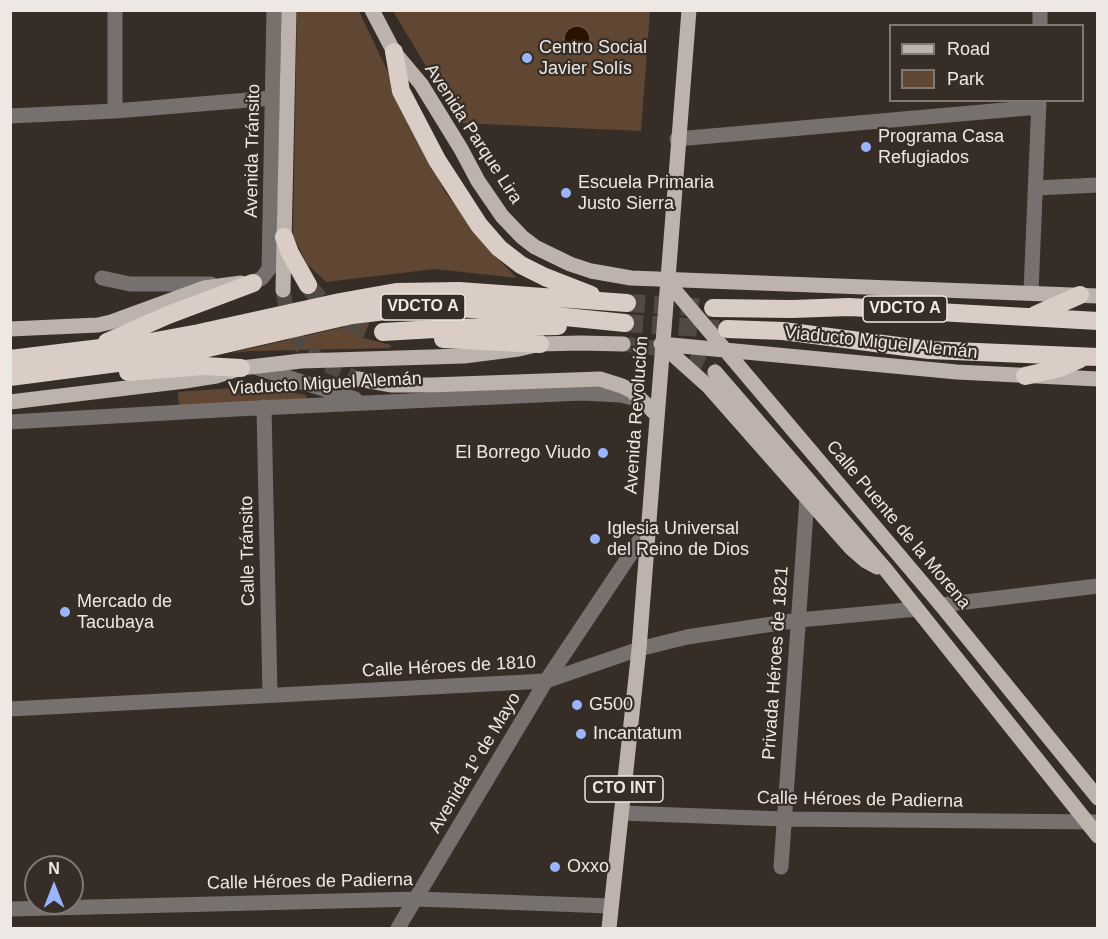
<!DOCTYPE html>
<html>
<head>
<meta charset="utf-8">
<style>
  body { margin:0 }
  #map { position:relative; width:1108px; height:939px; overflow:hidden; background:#362d26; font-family:Arial,sans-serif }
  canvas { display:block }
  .frame { position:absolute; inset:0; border:12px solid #eee8e4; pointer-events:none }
  .legend { position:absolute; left:889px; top:24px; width:195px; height:78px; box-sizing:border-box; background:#362d26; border:2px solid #807872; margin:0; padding:8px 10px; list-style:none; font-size:18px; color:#eee8e4 }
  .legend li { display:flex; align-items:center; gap:12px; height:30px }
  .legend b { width:30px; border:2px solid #807872 }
  .north { position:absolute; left:24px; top:855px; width:60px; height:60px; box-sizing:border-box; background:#362d26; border:2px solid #807872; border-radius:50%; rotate:0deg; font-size:16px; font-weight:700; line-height:24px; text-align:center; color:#eee8e4 }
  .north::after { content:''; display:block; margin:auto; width:21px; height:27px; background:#9ab5fd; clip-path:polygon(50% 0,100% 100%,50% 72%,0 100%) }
</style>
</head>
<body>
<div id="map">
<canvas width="1108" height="939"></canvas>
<div class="frame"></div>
<ul class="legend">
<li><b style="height:8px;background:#bdb3ac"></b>Road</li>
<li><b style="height:16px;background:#604733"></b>Park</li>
</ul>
<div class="north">N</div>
</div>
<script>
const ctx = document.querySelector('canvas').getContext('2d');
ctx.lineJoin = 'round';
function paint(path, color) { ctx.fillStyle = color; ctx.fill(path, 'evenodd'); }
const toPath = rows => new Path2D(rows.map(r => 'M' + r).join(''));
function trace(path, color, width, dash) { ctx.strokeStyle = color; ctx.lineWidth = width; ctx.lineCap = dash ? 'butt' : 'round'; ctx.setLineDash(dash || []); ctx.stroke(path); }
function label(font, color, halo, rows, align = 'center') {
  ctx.font = font + ' Arial,sans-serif'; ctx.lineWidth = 4.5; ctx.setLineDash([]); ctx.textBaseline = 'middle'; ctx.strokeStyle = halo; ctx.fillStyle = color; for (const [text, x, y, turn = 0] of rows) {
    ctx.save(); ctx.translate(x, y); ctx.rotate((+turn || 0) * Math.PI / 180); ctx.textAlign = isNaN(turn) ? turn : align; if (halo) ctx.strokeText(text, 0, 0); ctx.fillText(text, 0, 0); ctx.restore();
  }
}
paint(toPath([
  [297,11,359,11,445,192,498,259,517,278,435,269,326,282,307,264,293,236],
  [393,11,650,11,641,131,460,123],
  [370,321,363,338,391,345,390,348,251,351,231,353],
  [245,387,278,390,306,395,306,399,179,406,178,392]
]), '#604733');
const water = toPath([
  '564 39a13 13 0 1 1 26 0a13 13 0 1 1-26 0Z'
]);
paint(water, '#2a1100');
trace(water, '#655244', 1.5);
trace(toPath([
  [283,290,288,322,301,346,327,365,358,379],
  [623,344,677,351,706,365,715,372]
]), '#524942', 15, [15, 8]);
trace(toPath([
  [308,285,327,309,337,316,347,322,369,329],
  [627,303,713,308],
  [625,323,719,329]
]), '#524942', 18, [18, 9]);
trace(toPath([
  [115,10,115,111],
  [1040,26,1040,10],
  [10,116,115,111,273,98],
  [677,139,1039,107],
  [1036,188,1098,185],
  [102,278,130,284,211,284],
  [253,283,262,278,269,269,274,10],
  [1031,292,1039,100],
  [255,367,355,399],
  [264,407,270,695],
  [10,422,236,409,582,393,620,395,641,400],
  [941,605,1098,586],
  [10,709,546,681,639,649,687,637,799,620,917,609],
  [621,813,784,819,1098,822],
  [781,867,807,498],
  [10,909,417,899,611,906],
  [398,928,546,681,648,528]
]), '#76716e', 15);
trace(toPath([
  [372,10,394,52,421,84,461,149,478,181,502,216,522,237,535,247,570,264,591,271,631,278,1098,296],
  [666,280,941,605,1098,798],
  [283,290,289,10],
  [10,329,98,325,111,322,204,288,241,283],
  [661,344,957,372,1098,379],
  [661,344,709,387,851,548,866,561,877,567],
  [715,372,886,570,1098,836],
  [358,379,392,385,431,385,600,379,622,386,632,391,656,414],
  [10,402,185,381,216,376,241,368,301,361,464,356,519,349,540,344,580,343,623,344],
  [609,928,639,649,689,10]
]), '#bdb3ac', 15);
trace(toPath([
  [394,52,401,91,437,160,479,225,499,248,521,265,545,277,591,295],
  [284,237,290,253,308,285],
  [713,308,792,309,849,307,1098,321],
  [1035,315,1080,295],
  [727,329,783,331,929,350,1098,357],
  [383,332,452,328,558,326],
  [443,339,540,344],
  [107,342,168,315,253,283],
  [10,359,150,342,199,333,340,302,396,292,459,291,627,303],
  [128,372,204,366,241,368],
  [1025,376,1060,368,1080,359],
  [10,377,148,359,195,351,352,315,411,308,439,307,506,311,625,323]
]), '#d9cdc5', 18);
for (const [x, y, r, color] of [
  [527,58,6,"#9ab5fd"],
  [866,147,6,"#9ab5fd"],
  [566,193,6,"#9ab5fd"],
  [603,453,6,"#9ab5fd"],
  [595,539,6,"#9ab5fd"],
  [65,612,6,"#9ab5fd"],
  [577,705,6,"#9ab5fd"],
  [581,734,6,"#9ab5fd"],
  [555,867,6,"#9ab5fd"]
]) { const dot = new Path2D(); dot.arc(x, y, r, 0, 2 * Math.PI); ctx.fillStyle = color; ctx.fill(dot); trace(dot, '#362d26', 2); }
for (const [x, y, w] of [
  [423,307,84],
  [905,309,84],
  [624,789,78]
]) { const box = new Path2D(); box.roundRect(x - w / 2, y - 13, w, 26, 4.5); ctx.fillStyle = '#362d26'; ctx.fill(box); trace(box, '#eee8e4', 1.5); }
label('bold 16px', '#eee8e4', null, [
  ["VDCTO A",423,307],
  ["VDCTO A",905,309],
  ["CTO INT",624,789]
]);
label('18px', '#eee8e4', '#362d26', [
  ["Centro Social",539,48],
  ["Javier Solís",539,69],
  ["Programa Casa",878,137],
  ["Refugiados",878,158],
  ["Escuela Primaria",578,183],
  ["Justo Sierra",578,204],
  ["El Borrego Viudo",591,453,"right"],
  ["Iglesia Universal",607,529],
  ["del Reino de Dios",607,550],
  ["Mercado de",77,602],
  ["Tacubaya",77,623],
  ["G500",589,705],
  ["Incantatum",593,734],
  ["Oxxo",567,867]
], 'left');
label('18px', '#eee8e4', '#362d26', [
  ["Avenida Parque Lira",473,134,57],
  ["Avenida Tránsito",253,151,-89],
  ["Viaducto Miguel Alemán",881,343,6],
  ["Viaducto Miguel Alemán",325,384,-3],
  ["Avenida Revolución",637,415,-86],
  ["Calle Puente de la Morena",898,525,50],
  ["Calle Tránsito",248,551,-91],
  ["Privada Héroes de 1821",776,663,-86],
  ["Calle Héroes de 1810",449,667,-3],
  ["Avenida 1º de Mayo",475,763,-59],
  ["Calle Héroes de Padierna",860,800,1],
  ["Calle Héroes de Padierna",310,882,-1]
]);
</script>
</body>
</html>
